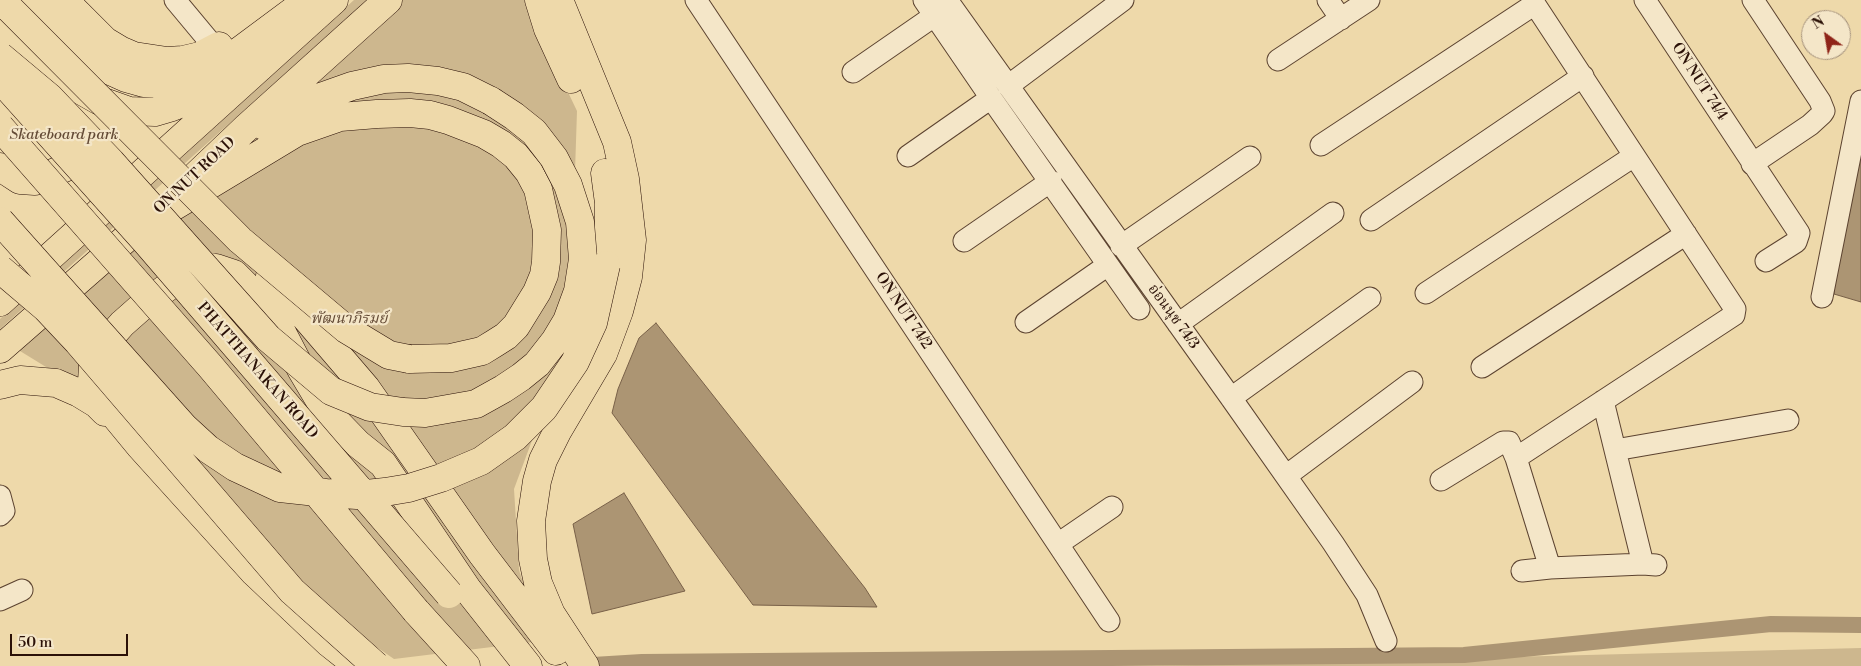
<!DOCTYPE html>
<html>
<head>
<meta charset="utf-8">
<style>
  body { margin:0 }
  #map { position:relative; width:1861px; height:666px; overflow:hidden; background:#eed9aa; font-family:"Libre Bodoni",serif }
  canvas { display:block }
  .north { position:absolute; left:1801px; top:10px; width:50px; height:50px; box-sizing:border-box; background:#f4e6c8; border:1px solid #a4917b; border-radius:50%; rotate:328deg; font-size:14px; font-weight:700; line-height:20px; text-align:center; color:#2b1107 }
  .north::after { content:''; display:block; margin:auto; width:18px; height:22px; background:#8f2418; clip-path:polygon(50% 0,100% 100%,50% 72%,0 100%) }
  .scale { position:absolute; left:10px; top:634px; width:118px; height:22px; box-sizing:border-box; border:2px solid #2b1107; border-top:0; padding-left:6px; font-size:15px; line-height:18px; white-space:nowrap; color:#2b1107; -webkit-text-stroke:4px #f4e6c8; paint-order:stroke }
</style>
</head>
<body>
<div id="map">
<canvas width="1861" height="666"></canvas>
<div class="north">N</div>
<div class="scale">50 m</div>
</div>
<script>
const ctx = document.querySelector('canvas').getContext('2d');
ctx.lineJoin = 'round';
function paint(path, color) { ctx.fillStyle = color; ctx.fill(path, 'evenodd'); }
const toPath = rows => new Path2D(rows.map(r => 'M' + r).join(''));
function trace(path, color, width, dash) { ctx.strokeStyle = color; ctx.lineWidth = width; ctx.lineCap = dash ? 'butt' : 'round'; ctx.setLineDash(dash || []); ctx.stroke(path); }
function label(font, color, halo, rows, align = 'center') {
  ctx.font = font + ' "Libre Bodoni","Noto Serif Thai",serif'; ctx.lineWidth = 4.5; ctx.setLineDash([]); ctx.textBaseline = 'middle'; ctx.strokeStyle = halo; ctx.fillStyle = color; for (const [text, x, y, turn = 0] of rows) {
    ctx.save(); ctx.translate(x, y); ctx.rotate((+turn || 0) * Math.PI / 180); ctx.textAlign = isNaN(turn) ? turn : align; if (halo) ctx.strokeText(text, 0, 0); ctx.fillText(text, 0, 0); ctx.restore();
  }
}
paint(toPath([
  [354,0,367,0,0,329,0,319],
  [389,0,524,0,577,111,570,324,544,408,514,489,519,570,541,641,394,659,365,639,275,557,186,453,7,343],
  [1861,648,1861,666,1156,666]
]), '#cdb78e');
const water = toPath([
  [1861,123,1861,302,1834,294,1842,203,1861,123],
  [656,323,865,588,877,607,753,605,612,413,618,389,639,338,656,323],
  [624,493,685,591,592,614,573,524,624,493]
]);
paint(water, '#ac9573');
trace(water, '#786048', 1);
trace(toPath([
  [577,666,642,662,1464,655,1771,624,1861,625]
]), '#ac9573', 16);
const minor = toPath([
  [175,0,215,48],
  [696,0,1109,621],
  [924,0,991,98,1139,309],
  [947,0,1231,398,1333,543,1367,595,1386,641],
  [1328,0,1341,19],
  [1645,0,1799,233,1796,242,1766,261],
  [1278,60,1369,0],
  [853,72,934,16],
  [1008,86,1123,0],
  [1321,145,1535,4],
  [908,156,991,98],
  [1752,164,1810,125,1822,114,1824,111,1820,101,1753,0],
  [1371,220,1583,76],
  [964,241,1051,181],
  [1121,246,1250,157],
  [1426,293,1634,156],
  [1822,297,1861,101],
  [1026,322,1108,265],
  [1178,324,1333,213],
  [1482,367,1686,234],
  [1231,398,1370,298],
  [1603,401,1643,564],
  [1615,450,1788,420],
  [1516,458,1734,315,1735,309,1532,0],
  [1286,476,1412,382],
  [1441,480,1503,442,1509,442,1516,458,1550,568],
  [0,496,4,511,0,515],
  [1058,544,1112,507],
  [1522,571,1550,568,1643,564,1656,565],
  [0,600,22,590]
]);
const major = toPath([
  [32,0,88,56,106,69,126,78,144,83,160,84,176,82,202,75,222,64,308,0],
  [64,0,105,41,120,50,134,56,167,61,183,60,200,56,219,46],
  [539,0,548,29,571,79],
  [559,0,617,142,625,179,632,240,628,277,619,311,603,354,557,432,543,460,537,481,531,521,533,559,538,583,551,614,585,666],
  [0,23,54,75,65,90],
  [54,75,98,100,129,111,155,112,172,107,216,90,230,81],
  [264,126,304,103,352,86,384,79,408,78,438,81,463,87,491,101],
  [0,167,20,180,35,181,71,165,83,154,89,145],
  [605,173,609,203,608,246,606,265],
  [183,188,246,128,388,0],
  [143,225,297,132,340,117,377,114,410,113,430,115,448,120,484,134,501,144,516,156,529,172,538,189,547,230,546,262,544,275,537,292,516,326,506,336,495,343,482,351,451,358,409,359],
  [270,276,366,388,482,554,556,651],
  [0,302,334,0],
  [0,349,153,215],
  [0,385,20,380,56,383,79,393,97,404,105,412],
  [416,611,466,666],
  [358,666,329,643,254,572,140,446,98,395,92,383,93,364,100,349,122,324,148,301,175,282,201,270,216,268,234,274,246,286,277,323,301,369,326,411,358,444,383,464,468,590,528,666]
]);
trace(minor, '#5c4330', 23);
trace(major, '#2b1107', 29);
trace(minor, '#f4e6c8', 21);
trace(major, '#eed9aa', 28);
const majorBridge = toPath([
  [1,0,240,240,346,329,389,355,409,359],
  [0,56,49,97,111,162,268,338,331,391,370,407,403,412,425,413,476,404,503,389,521,377,537,364,555,341,567,321,578,291,583,259,580,222,568,185,554,158,534,132,514,116,491,101],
  [0,79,147,243,449,594],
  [0,127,210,366,416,611],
  [0,221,184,427,208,449,235,467,280,488,326,493,357,495,385,492,409,488,441,478,481,461,515,437,544,408,575,362,593,323,606,265],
  [0,269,46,308,78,342,292,591,376,666]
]);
trace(majorBridge, '#2b1107', 29, []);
trace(majorBridge, '#eed9aa', 28);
label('15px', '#2b1107', '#f4e6c8', [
  ["ON NUT 74/4",1699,82,57],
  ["ON NUT ROAD",195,176,-43],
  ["ON NUT 74/2",903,311,56],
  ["อ่อนนุช 74/3",1173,317,54],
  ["PHATTHANAKAN ROAD",257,371,49]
]);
label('italic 15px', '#644b36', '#f4e6c8', [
  ["Skateboard park",64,135],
  ["พัฒนาภิรมย์",349,319]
]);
</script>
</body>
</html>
